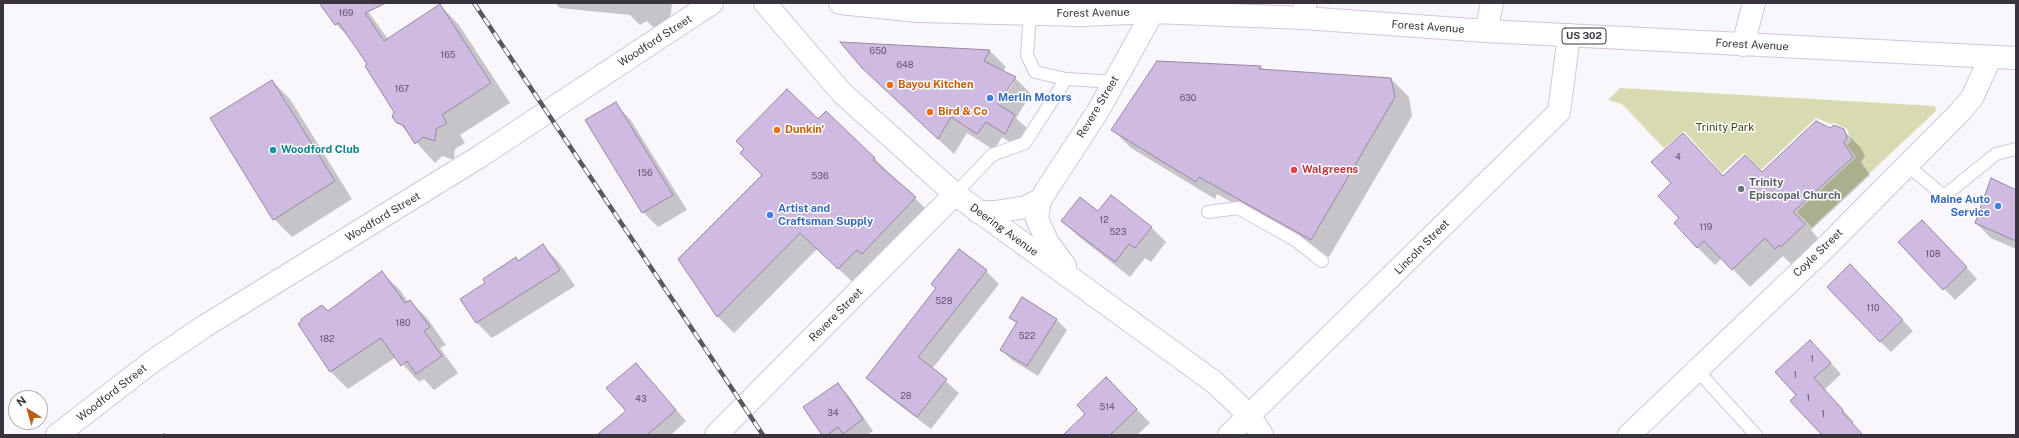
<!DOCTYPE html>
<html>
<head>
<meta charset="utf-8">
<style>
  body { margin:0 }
  #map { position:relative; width:2019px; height:438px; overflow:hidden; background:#f9f6fc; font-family:"Public Sans",sans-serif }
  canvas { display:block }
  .frame { position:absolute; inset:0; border:4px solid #39333e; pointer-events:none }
  .north { position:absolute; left:8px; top:390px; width:40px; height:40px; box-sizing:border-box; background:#fff; border:1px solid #b0adb2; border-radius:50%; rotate:323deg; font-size:11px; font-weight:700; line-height:16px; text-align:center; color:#39333e }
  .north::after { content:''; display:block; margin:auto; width:14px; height:18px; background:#bc5d16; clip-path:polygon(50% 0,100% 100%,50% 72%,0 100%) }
</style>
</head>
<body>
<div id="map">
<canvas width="2019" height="438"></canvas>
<div class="frame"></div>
<div class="north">N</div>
</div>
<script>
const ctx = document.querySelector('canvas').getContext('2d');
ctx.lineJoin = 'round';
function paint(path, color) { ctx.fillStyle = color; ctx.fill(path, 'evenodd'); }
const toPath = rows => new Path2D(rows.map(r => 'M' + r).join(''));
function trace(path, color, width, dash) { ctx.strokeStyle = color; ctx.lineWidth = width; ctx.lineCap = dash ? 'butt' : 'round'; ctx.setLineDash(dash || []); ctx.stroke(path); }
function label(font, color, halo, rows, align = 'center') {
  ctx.font = font + ' "Public Sans",sans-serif'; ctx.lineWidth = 3; ctx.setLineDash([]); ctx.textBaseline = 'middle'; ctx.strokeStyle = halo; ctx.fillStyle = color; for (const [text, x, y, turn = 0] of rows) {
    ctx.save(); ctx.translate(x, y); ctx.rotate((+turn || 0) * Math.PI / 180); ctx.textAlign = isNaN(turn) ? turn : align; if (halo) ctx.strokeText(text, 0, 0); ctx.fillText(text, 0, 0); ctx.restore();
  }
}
paint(toPath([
  [1620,88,1935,106,1936,111,1812,227,1797,212,1856,157,1847,145,1851,141,1847,129,1835,123,1831,124,1816,118,1761,170,1744,153,1722,173,1684,131,1664,148,1622,104,1608,100]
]), '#d8dbb2');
paint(toPath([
  [322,3,362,3,388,39,440,5,459,25,510,103,460,135,465,143,455,149,454,160,442,156,435,163,398,122,395,111,369,64,354,43,336,24],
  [555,3,672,3,670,20,655,29,647,21,640,25,630,15,560,8],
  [843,43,990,51,1006,67,1003,72,1015,78,1031,94,1016,118,1031,132,1022,149,1002,137,994,150,967,133,954,154,880,85],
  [1011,82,1014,82,996,109,995,108],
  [1261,67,1264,70,1391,79,1409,97,1412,116,1329,257,1217,194,1215,199,1131,148,1113,130],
  [272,81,290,99,352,199,292,237,274,219],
  [615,104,630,119,687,210,658,227,643,212],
  [818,120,874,158,932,215,856,285,817,249,734,333,717,316],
  [1830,129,1843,130,1861,148,1865,156,1861,162,1870,175,1811,230,1822,243,1793,266,1783,256,1750,287,1722,258,1715,265,1697,247,1680,218,1672,183,1683,134,1723,176,1762,174],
  [2016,191,2016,249,1991,238,1976,223],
  [1098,212,1151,227,1166,242,1151,262,1145,258,1130,277,1078,236,1063,221],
  [1933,232,1977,279,1955,300,1900,242],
  [543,246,558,261,575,286,492,338,477,323,486,283,516,259,519,261],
  [986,271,999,284,932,369,959,393,931,429,881,391,868,377],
  [382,273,400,290,408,302,410,301,427,318,446,345,440,348,458,373,434,390,424,379,419,382,396,357,348,389,331,372,299,325,328,312],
  [1861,277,1913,331,1891,352,1880,341],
  [1011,317,1056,319,1067,330,1038,376,1012,360,1001,349,1017,324],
  [1821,352,1841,374,1824,390,1854,422,1852,424,1862,435,1819,435,1821,432,1798,395],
  [636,364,686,421,671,435,599,435,628,411],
  [837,384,848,395,873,431,867,435,823,435],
  [1120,392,1150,423,1137,435,1065,435,1087,414]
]), '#0003');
const building = toPath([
  [319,3,386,3,365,13,384,41,440,4,491,83,442,115,447,123,436,129,435,141,423,137,415,144,403,125,397,123,392,117,394,112,365,66,367,64,339,23,335,25,319,3],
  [840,42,990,50,984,61,1016,77,998,104,1015,115,1005,134,986,122,977,134,951,117,938,139,862,68,840,42],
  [1157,61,1261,66,1259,69,1391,78,1395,97,1311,240,1199,177,1196,182,1111,130,1157,61],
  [272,80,335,181,273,220,210,118,272,80],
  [787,89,818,119,826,111,875,158,873,160,916,197,862,254,857,250,838,269,800,233,717,317,678,259,762,175,740,153,744,149,736,141,787,89],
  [616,102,673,195,642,213,585,120,616,102],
  [1816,121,1830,128,1834,125,1844,129,1847,138,1844,143,1853,157,1793,212,1805,224,1781,247,1779,245,1775,249,1765,238,1732,270,1704,241,1697,248,1674,223,1679,218,1658,196,1671,183,1651,162,1683,133,1723,176,1745,155,1762,172,1816,121],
  [1991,178,2016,190,2016,241,1975,223,1991,178],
  [1111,195,1152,227,1135,248,1129,244,1115,262,1061,221,1080,197,1098,211,1111,195],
  [1922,220,1967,267,1943,290,1898,242,1922,220],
  [543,244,560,270,476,323,460,299,485,283,483,279,516,257,518,261,543,244],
  [959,249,987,270,918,357,947,379,917,417,866,378,936,288,931,284,959,249],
  [1850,264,1903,320,1880,342,1827,287,1850,264],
  [382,271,405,303,410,300,430,327,424,331,442,356,416,374,407,361,401,366,381,338,330,372,298,324,301,322,301,319,322,305,328,311,382,271],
  [1022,297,1057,319,1027,366,1000,350,1017,322,1009,318,1022,297],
  [1810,340,1831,363,1814,378,1843,410,1842,412,1863,435,1822,435,1790,401,1796,395,1775,372,1810,340],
  [636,363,676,410,647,435,597,435,626,411,606,388,636,363],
  [1106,377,1137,409,1110,435,1063,435,1085,414,1077,405,1106,377],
  [838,383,863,419,843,434,838,427,827,435,822,435,803,407,838,383]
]);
paint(building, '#cfbae1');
trace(building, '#9587a1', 1);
const lane = toPath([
  [1066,79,1114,82],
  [1907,165,1944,196,1996,154,2016,149],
  [955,194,992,155,1025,143,1066,79,1035,72,1027,55,1030,14],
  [1208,212,1238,208,1295,240,1322,261],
  [1697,370,1756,435]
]);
const street = toPath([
  [1304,18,1305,3],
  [1486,31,1492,3],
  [1743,45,1754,3],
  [716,435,955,194],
  [1229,435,1559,112,1569,35],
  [1629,435,1822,251,1959,113,1972,98,1990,58]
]);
const secondary = toPath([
  [765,3,842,93,955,194,1214,382,1249,415,1262,435],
  [978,212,995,212,1026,207,1040,200],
  [1065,266,1048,243,1037,219,1040,200,1098,111,1153,12],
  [57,435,153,361,205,326,479,157,712,3]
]);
const highway = toPath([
  [840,3,918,11,1081,15,1153,12,1304,18,1486,31,2016,58]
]);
trace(lane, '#d3c4e0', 14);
trace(street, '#d3c4e0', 24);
trace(secondary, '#d3c4e0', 24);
trace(highway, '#d3c4e0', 24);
trace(toPath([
  [164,435,166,432]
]), '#b8b4bc', 2.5, [2, 3]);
trace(lane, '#fff', 12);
trace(street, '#fff', 22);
trace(secondary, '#fff', 22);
trace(highway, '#fff', 22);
const rail = toPath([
  [474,3,763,435]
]);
trace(rail, '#5c5661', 4.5);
trace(rail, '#fff', 3, [9]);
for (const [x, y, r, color] of [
  [890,85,4,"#e8710a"],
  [990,98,4,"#3f7fe0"],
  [930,112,4,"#e8710a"],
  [777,130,4,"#e8710a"],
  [273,150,4,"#0f9aa8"],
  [1294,170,4,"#e0444e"],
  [1741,189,4,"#6b7280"],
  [1998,206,4,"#3f7fe0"],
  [770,215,4,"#3f7fe0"]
]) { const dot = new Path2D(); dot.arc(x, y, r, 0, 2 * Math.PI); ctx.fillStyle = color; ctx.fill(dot); trace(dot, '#fff', 1.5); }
label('9px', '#5e5567', null, [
  ["169",346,13],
  ["650",878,51],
  ["165",448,55],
  ["648",905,65],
  ["167",402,89],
  ["630",1188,98],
  ["4",1678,157],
  ["156",645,173],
  ["536",820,176],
  ["12",1104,220],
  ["119",1706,227],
  ["523",1118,232],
  ["108",1933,254],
  ["528",944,301],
  ["110",1873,308],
  ["180",403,323],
  ["522",1027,336],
  ["182",327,339],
  ["1",1812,359],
  ["1",1795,375],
  ["28",906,396],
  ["1",1808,398],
  ["43",641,399],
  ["514",1107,407],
  ["34",833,413],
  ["1",1823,414]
]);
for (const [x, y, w] of [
  [1584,36,44]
]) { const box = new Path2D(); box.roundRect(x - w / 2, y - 8, w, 16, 3); ctx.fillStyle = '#fff'; ctx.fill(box); trace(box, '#39333e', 1); }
label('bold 10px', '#39333e', null, [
  ["US 302",1584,36]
]);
label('11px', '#39333e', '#fff', [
  ["Forest Avenue",1093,13,-1],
  ["Forest Avenue",1428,27,4],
  ["Woodford Street",655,41,-33],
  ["Forest Avenue",1752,45,3],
  ["Revere Street",1098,107,-59],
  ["Woodford Street",383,217,-31],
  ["Deering Avenue",1004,230,36],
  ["Lincoln Street",1422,247,-45],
  ["Coyle Street",1818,253,-44],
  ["Revere Street",836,315,-45],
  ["Woodford Street",112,393,-38]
]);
label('bold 11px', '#c56008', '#fff', [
  ["Bayou Kitchen",898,85],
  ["Bird & Co",938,112],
  ["Dunkin'",785,130]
], 'left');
label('bold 11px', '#366cbe', '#fff', [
  ["Merlin Motors",998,98],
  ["Maine Auto",1990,200,"right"],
  ["Service",1990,213,"right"],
  ["Artist and",778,209],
  ["Craftsman Supply",778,222]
], 'left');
label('11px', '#434412', '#fff', [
  ["Trinity Park",1725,128]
]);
label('bold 11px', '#0d838f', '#fff', [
  ["Woodford Club",281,150]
], 'left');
label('bold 11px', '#be3a42', '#fff', [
  ["Walgreens",1302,170]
], 'left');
label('bold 11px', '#5b616d', '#fff', [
  ["Trinity",1749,183],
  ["Episcopal Church",1749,196]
], 'left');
</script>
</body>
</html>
